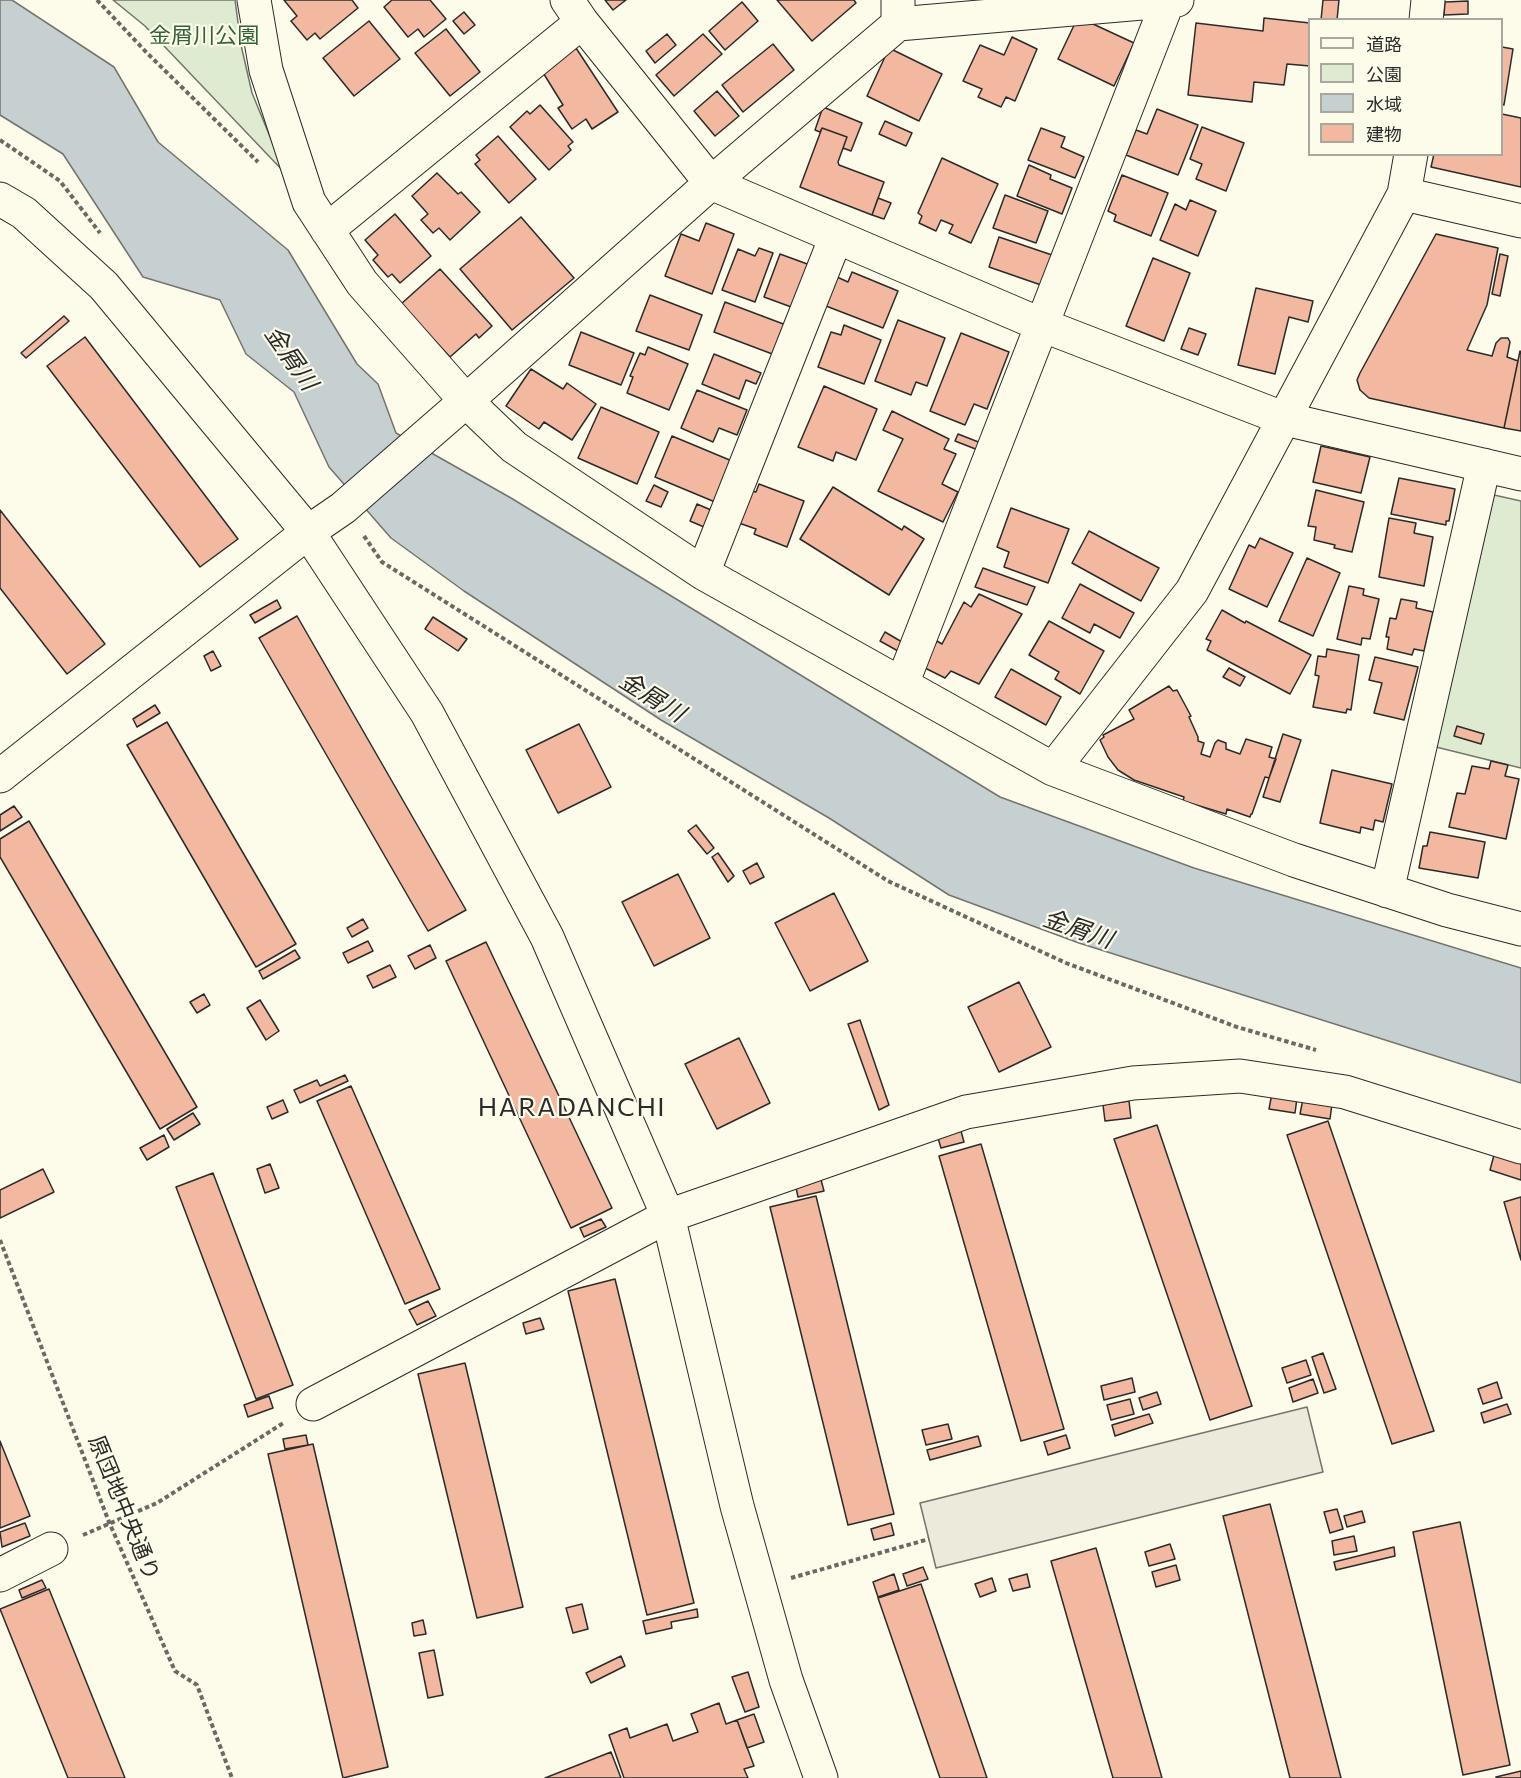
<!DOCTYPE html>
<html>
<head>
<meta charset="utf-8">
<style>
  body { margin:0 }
  #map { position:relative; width:1521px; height:1778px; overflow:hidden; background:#fdfbea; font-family:Commissioner,"Noto Sans JP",sans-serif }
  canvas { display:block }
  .legend { position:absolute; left:1308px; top:18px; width:195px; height:138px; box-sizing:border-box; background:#fdfbea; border:2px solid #a9a89e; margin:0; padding:8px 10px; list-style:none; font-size:18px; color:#2b2b2b }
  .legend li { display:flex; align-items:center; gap:12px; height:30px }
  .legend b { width:30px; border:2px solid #a9a89e }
</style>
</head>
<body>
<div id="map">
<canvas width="1521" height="1778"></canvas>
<ul class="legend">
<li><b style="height:8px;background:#fdfbea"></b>道路</li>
<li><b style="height:16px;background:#deebd1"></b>公園</li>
<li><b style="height:16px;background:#c7d0d0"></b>水域</li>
<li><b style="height:16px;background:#f2b8a0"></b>建物</li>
</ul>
</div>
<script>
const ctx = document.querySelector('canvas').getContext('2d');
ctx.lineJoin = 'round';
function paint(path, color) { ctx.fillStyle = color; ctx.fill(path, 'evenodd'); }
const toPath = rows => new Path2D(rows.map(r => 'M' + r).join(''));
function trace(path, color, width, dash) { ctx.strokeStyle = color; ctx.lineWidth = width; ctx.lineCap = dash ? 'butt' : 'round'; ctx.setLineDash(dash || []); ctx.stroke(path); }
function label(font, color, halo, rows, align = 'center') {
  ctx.font = font + ' Commissioner,"Noto Sans JP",sans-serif'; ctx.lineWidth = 4.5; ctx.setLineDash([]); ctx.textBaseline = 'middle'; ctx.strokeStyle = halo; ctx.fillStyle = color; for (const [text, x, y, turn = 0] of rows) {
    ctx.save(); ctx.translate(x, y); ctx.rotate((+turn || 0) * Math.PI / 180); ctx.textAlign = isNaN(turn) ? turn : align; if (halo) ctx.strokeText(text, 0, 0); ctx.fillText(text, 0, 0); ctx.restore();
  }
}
const green = toPath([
  [113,0,235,0,241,45,252,93,285,173,145,26,113,0],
  [1494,495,1521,501,1521,768,1436,747,1494,495]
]);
paint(green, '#deebd1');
trace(green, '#74746e', 1.5);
const parking = toPath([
  [1307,1407,1323,1472,936,1568,920,1503,1307,1407]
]);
paint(parking, '#eceadb');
trace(parking, '#74746e', 1.5);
const water = toPath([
  [0,0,12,0,114,67,158,142,288,250,357,364,378,384,396,433,511,498,1000,797,1194,868,1521,968,1521,1083,1079,943,949,895,829,818,661,720,464,591,391,538,329,467,294,392,246,354,220,300,143,277,63,154,0,115,0,0]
]);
paint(water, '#c7d0d0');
trace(water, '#74746e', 1.5);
const building = toPath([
  [284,0,352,0,358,8,320,39,315,33,307,40,291,21,297,16,284,0],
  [392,0,430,0,446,19,424,37,418,29,408,37,384,7,392,0],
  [605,0,626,0,613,10,605,0],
  [777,0,854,0,856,3,812,41,777,0],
  [1323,0,1339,0,1337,20,1321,20,1323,0],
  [1468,1,1468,14,1444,15,1445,2,1468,1],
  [742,2,758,21,725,50,709,31,742,2],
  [464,12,475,25,464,34,453,21,464,12],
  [1078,17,1134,43,1114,86,1058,59,1078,17],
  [1264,18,1310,23,1310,66,1287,64,1284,85,1254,82,1252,102,1188,95,1196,23,1263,31,1264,18],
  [369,21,400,59,354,96,323,58,369,21],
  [446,29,480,72,450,96,415,53,446,29],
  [667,34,676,45,655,63,646,51,667,34],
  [703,34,722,54,674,96,656,75,703,34],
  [1012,37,1037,49,1015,101,1006,97,1001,107,978,97,982,89,963,81,980,45,1004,55,1012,37],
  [773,44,794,70,743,112,722,85,773,44],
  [1502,47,1513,49,1504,105,1502,104,1502,47],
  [576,48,618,112,592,129,586,119,572,129,558,108,563,105,542,71,576,48],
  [889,48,942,74,919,121,867,96,889,48],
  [717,91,739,116,715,136,694,111,717,91],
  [540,105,573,142,568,146,571,150,549,170,510,127,527,111,530,114,540,105],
  [823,107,862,123,851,151,843,148,847,137,822,128,820,132,815,130,823,107],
  [1157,109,1198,125,1178,175,1126,155,1136,130,1147,134,1157,109],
  [1502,114,1521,118,1521,187,1431,167,1434,154,1502,154,1502,114],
  [885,121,912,133,906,146,879,134,885,121],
  [1202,127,1244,143,1226,191,1196,179,1202,164,1190,159,1202,127],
  [822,128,847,137,838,162,839,165,884,182,872,215,800,187,822,128],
  [1041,128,1065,137,1061,147,1084,157,1075,178,1028,160,1041,128],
  [498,136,536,179,509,203,475,164,480,160,476,155,498,136],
  [942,158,998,184,971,243,949,233,953,225,941,220,936,231,919,223,922,216,918,213,942,158],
  [1029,165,1051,175,1050,179,1072,188,1062,214,1017,196,1029,165],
  [437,173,458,194,461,192,480,212,450,240,439,228,433,233,421,220,428,214,412,196,437,173],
  [1122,175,1168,193,1151,236,1114,221,1116,215,1108,211,1122,175],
  [1005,195,1048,211,1036,243,993,228,1005,195],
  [878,198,891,203,884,219,872,215,878,198],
  [1190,200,1216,211,1198,256,1160,240,1175,204,1186,210,1190,200],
  [395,214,431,256,400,283,392,274,388,277,373,260,378,255,365,240,395,214],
  [521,217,574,278,512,330,460,269,521,217],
  [706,223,734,234,712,294,665,276,681,234,699,241,706,223],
  [1436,234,1498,248,1487,305,1467,350,1492,356,1496,343,1501,338,1508,338,1510,342,1507,357,1518,361,1504,428,1369,398,1360,390,1357,380,1360,373,1436,234],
  [999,237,1052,255,1041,285,989,267,999,237],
  [759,248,773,253,755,302,722,290,738,249,755,256,759,248],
  [780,254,810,265,794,308,764,297,780,254],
  [1500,254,1508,256,1500,296,1492,294,1500,254],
  [1153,258,1190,273,1164,341,1126,326,1153,258],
  [440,269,492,326,479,338,476,334,450,357,401,304,440,269],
  [852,272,898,291,883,328,826,306,837,277,848,282,852,272],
  [1256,288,1313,301,1308,322,1289,317,1275,374,1238,365,1256,288],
  [650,295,702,315,689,350,636,331,650,295],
  [725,302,786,325,775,355,714,332,725,302],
  [64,316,69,321,26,358,21,353,64,316],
  [898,320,945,338,927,386,916,382,911,395,875,381,898,320],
  [844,325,881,340,864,384,818,367,831,332,841,335,844,325],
  [1189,328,1206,334,1198,355,1181,349,1189,328],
  [581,332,634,353,621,385,569,365,581,332],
  [961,333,1009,352,987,409,974,404,965,425,930,411,961,333],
  [85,337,238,539,200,567,47,366,85,337],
  [648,347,688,364,669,410,627,393,633,377,630,376,640,353,645,355,648,347],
  [1520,351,1521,352,1521,431,1504,428,1520,351],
  [714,354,761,373,756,384,746,380,739,399,702,384,714,354],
  [531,369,563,389,567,383,596,404,572,440,544,422,539,429,506,406,531,369],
  [824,386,877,409,856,460,836,452,833,461,798,447,824,386],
  [697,390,747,410,737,435,719,428,713,442,681,428,697,390],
  [601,407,659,432,637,484,578,458,601,407],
  [892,411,949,439,944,449,956,454,942,484,958,492,943,522,878,491,903,439,883,430,892,411],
  [958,434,981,443,978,450,955,441,958,434],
  [672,436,732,461,715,502,655,477,672,436],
  [1321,446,1370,457,1361,493,1313,482,1321,446],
  [1399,478,1455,489,1449,521,1446,521,1446,525,1391,514,1399,478],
  [759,484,804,501,787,547,754,534,756,529,739,523,751,491,756,492,759,484],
  [654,485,668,492,661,507,646,501,654,485],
  [833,487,902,530,904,526,924,539,889,595,800,539,833,487],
  [1316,490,1364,502,1352,552,1334,548,1335,545,1314,540,1316,527,1308,526,1316,490],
  [697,504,711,510,704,527,690,521,697,504],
  [1011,508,1069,529,1048,583,1004,567,1009,552,997,547,1011,508],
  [0,510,105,644,67,674,0,588,0,510],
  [1389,518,1416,523,1414,533,1433,537,1424,586,1379,577,1389,518],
  [1089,531,1159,568,1141,601,1072,563,1089,531],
  [1260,538,1293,553,1267,607,1229,589,1249,545,1255,548,1260,538],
  [1307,558,1340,573,1313,636,1279,621,1307,558],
  [983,568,1035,587,1027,605,975,587,983,568],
  [1080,584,1134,613,1120,638,1094,624,1090,633,1062,618,1080,584],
  [1349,586,1364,589,1363,595,1379,599,1370,639,1362,638,1361,645,1337,639,1349,586],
  [979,594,1022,614,979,684,951,671,945,678,923,667,937,641,942,644,964,602,971,607,979,594],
  [1401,599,1417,602,1416,608,1433,612,1424,651,1414,649,1412,655,1387,649,1389,637,1386,637,1390,618,1396,619,1401,599],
  [277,600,281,608,255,623,250,615,277,600],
  [1222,610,1245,623,1246,621,1311,655,1290,694,1207,650,1211,641,1206,639,1222,610],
  [297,616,466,910,428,931,259,638,297,616],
  [433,617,467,639,458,651,425,629,433,617],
  [1049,621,1104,651,1080,694,1055,679,1059,672,1029,655,1049,621],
  [885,632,902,642,898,651,880,641,885,632],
  [1327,649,1359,655,1351,710,1347,709,1346,713,1313,707,1319,676,1315,675,1318,656,1326,657,1327,649],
  [213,651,221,666,211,671,204,656,213,651],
  [1375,657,1418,667,1404,720,1374,713,1382,683,1369,680,1375,657],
  [1229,668,1245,677,1240,686,1223,677,1229,668],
  [1011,669,1061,697,1046,725,995,697,1011,669],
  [1169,686,1173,691,1177,690,1191,716,1189,717,1198,737,1198,741,1204,743,1201,754,1210,757,1215,743,1218,740,1226,743,1226,749,1240,754,1246,739,1272,747,1269,757,1276,759,1269,778,1265,777,1252,814,1251,814,1250,817,1227,809,1226,814,1183,801,1184,797,1134,780,1118,770,1108,757,1100,740,1104,737,1103,735,1134,719,1129,710,1169,686],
  [155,705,160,713,137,727,133,719,155,705],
  [167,722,296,944,256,967,127,745,167,722],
  [579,724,611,787,558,813,526,750,579,724],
  [1457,726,1484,734,1481,744,1454,736,1457,726],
  [1283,734,1301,740,1280,802,1263,797,1283,734],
  [1491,761,1508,765,1505,776,1519,779,1506,839,1449,827,1457,793,1465,794,1472,766,1489,769,1491,761],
  [1332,770,1392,784,1383,822,1375,820,1373,830,1361,827,1360,833,1320,823,1332,770],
  [14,806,22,817,0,831,0,815,14,806],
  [29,821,197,1107,160,1129,0,857,0,839,29,821],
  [696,825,714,848,707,854,688,831,696,825],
  [1430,832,1485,842,1478,878,1419,868,1423,846,1427,846,1430,832],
  [718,853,734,876,728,882,712,857,718,853],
  [757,863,764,877,750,884,743,871,757,863],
  [678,874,710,938,654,966,622,902,678,874],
  [834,893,868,961,810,991,775,923,834,893],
  [363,919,368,928,352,937,347,928,363,919],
  [368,941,373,951,348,963,343,953,368,941],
  [486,942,612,1208,571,1228,446,961,486,942],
  [430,945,436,958,415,969,408,956,430,945],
  [295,950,300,958,263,979,259,971,295,950],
  [390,965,396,977,373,988,367,976,390,965],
  [1019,982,1051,1047,999,1072,968,1007,1019,982],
  [204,994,210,1005,197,1013,190,1002,204,994],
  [260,1000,279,1031,266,1040,247,1008,260,1000],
  [860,1020,889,1105,879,1110,848,1024,860,1020],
  [739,1038,770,1103,717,1129,685,1064,739,1038],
  [345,1075,348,1081,300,1103,294,1090,317,1080,320,1086,345,1075],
  [351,1086,440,1289,405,1304,317,1101,351,1086],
  [1272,1093,1297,1098,1295,1113,1269,1109,1272,1093],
  [1303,1099,1332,1104,1330,1119,1300,1114,1303,1099],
  [283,1100,288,1112,272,1119,267,1107,283,1100],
  [1129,1101,1131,1118,1105,1121,1103,1105,1129,1101],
  [193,1113,200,1124,174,1140,167,1129,193,1113],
  [1328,1121,1434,1431,1392,1444,1287,1135,1328,1121],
  [1157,1125,1252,1406,1210,1420,1114,1139,1157,1125],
  [961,1131,964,1142,941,1148,938,1138,961,1131],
  [164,1135,169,1147,147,1160,140,1148,164,1135],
  [981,1144,1064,1429,1021,1441,939,1156,981,1144],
  [1494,1155,1521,1163,1521,1180,1490,1170,1494,1155],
  [270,1164,279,1188,265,1193,257,1169,270,1164],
  [43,1169,54,1192,0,1218,0,1190,43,1169],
  [213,1173,293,1385,256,1399,176,1187,213,1173],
  [820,1176,824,1191,798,1197,795,1183,820,1176],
  [816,1196,894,1514,848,1525,770,1207,816,1196],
  [1521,1197,1521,1260,1504,1202,1521,1197],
  [601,1219,606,1227,584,1237,580,1228,601,1219],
  [615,1279,694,1603,647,1615,568,1291,615,1279],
  [428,1301,436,1316,417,1325,409,1310,428,1301],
  [540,1318,544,1329,526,1334,523,1323,540,1318],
  [1323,1353,1336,1389,1324,1393,1312,1357,1323,1353],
  [1306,1360,1311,1375,1287,1383,1282,1368,1306,1360],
  [465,1363,523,1607,477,1618,418,1374,465,1363],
  [1132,1378,1135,1392,1104,1400,1101,1386,1132,1378],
  [1313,1379,1318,1393,1293,1402,1289,1388,1313,1379],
  [1497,1382,1502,1398,1483,1404,1478,1389,1497,1382],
  [1157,1392,1161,1404,1143,1410,1139,1398,1157,1392],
  [269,1396,273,1408,248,1417,244,1405,269,1396],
  [1130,1399,1134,1414,1111,1420,1107,1405,1130,1399],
  [1507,1404,1511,1414,1484,1423,1481,1413,1507,1404],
  [1149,1414,1153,1423,1115,1436,1112,1425,1149,1414],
  [948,1424,952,1439,926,1445,922,1430,948,1424],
  [306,1435,308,1445,285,1449,283,1439,306,1435],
  [1066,1435,1070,1448,1048,1455,1044,1442,1066,1435],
  [978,1436,981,1446,930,1460,927,1450,978,1436],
  [0,1441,30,1516,0,1528,0,1441],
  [313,1444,388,1767,343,1778,268,1454,313,1444],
  [1270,1504,1341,1778,1290,1778,1223,1516,1270,1504],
  [1337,1509,1343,1529,1330,1533,1324,1512,1337,1509],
  [1362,1511,1365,1522,1347,1527,1344,1516,1362,1511],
  [1460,1522,1510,1765,1463,1775,1413,1532,1460,1522],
  [25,1523,30,1536,2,1547,0,1532,25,1523],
  [891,1523,894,1535,874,1540,871,1529,891,1523],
  [1354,1536,1357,1551,1334,1555,1332,1541,1354,1536],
  [1170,1544,1175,1559,1149,1566,1145,1552,1170,1544],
  [1394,1547,1395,1556,1336,1570,1334,1562,1394,1547],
  [1096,1548,1162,1778,1113,1778,1051,1561,1096,1548],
  [1176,1565,1180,1580,1156,1587,1152,1572,1176,1565],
  [923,1567,928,1579,907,1586,903,1574,923,1567],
  [894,1574,899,1590,878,1597,873,1582,894,1574],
  [1027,1574,1030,1587,1013,1591,1009,1579,1027,1574],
  [992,1578,996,1591,980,1597,975,1584,992,1578],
  [42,1580,46,1588,22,1598,19,1590,42,1580],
  [921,1584,987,1778,940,1778,878,1598,921,1584],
  [49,1589,125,1778,68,1778,0,1609,49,1589],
  [582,1604,588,1629,573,1633,566,1608,582,1604],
  [697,1609,698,1617,671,1622,672,1628,646,1634,643,1621,697,1609],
  [423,1620,426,1634,414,1636,412,1623,423,1620],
  [434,1650,443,1695,428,1698,419,1653,434,1650],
  [621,1656,625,1666,591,1683,586,1673,621,1656],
  [748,1672,759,1707,745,1712,732,1677,748,1672],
  [719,1703,726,1724,737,1720,754,1766,744,1769,748,1778,624,1778,609,1735,627,1728,630,1738,667,1724,673,1741,698,1732,691,1714,719,1703],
  [754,1714,764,1742,747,1748,737,1720,754,1714],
  [611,1752,621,1778,545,1778,611,1752],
  [1521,1771,1521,1778,1496,1778,1496,1777,1521,1771]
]);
paint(building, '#f2b8a0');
trace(building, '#2b2b2b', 1.5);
const minor = toPath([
  [254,0,266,70,309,202,362,283,466,401,514,447,703,573,1053,769,1294,860,1447,910,1521,929],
  [567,0,582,22,711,183,1042,325,1285,419,1521,474],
  [1426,20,1428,0],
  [898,24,1177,0],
  [1404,194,1521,221],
  [0,199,24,213,104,286,308,532,343,508,466,401,711,183,898,24,898,0],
  [327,230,582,22],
  [703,573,836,237],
  [902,684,1168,1],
  [1053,769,1192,591,1404,194,1411,154],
  [0,776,308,532,427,713,547,937,668,1216,737,1506,786,1680,821,1778],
  [1387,891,1484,465],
  [313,1404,668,1216,966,1112,1133,1083,1240,1076,1345,1092,1521,1147],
  [0,1575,51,1549]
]);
trace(minor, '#2b2b2b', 35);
trace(toPath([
  [97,0,147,53,258,162],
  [0,140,60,181,100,233],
  [364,536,382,562,888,881,1066,963,1237,1027,1316,1050],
  [0,1240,109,1522,175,1671,197,1685,232,1778],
  [83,1535,157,1503,285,1422],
  [791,1578,929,1539]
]), '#6a6964', 4, [4.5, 3]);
trace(minor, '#fdfbea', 33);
label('22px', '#34623c', '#fdfbea', [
  ["金屑川公園",204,36]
]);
label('22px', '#2b2b2b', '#fdfbea', [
  ["原団地中央通り",124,1508,68]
]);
label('italic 24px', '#2b2b2b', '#fdfbea', [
  ["金屑川",291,358,55],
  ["金屑川",652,697,32],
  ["金屑川",1078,929,19]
]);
ctx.letterSpacing = '1.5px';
label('26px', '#2b2b2b', '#fdfbea', [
  ["HARADANCHI",572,1107]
]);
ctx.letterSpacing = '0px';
</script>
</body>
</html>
